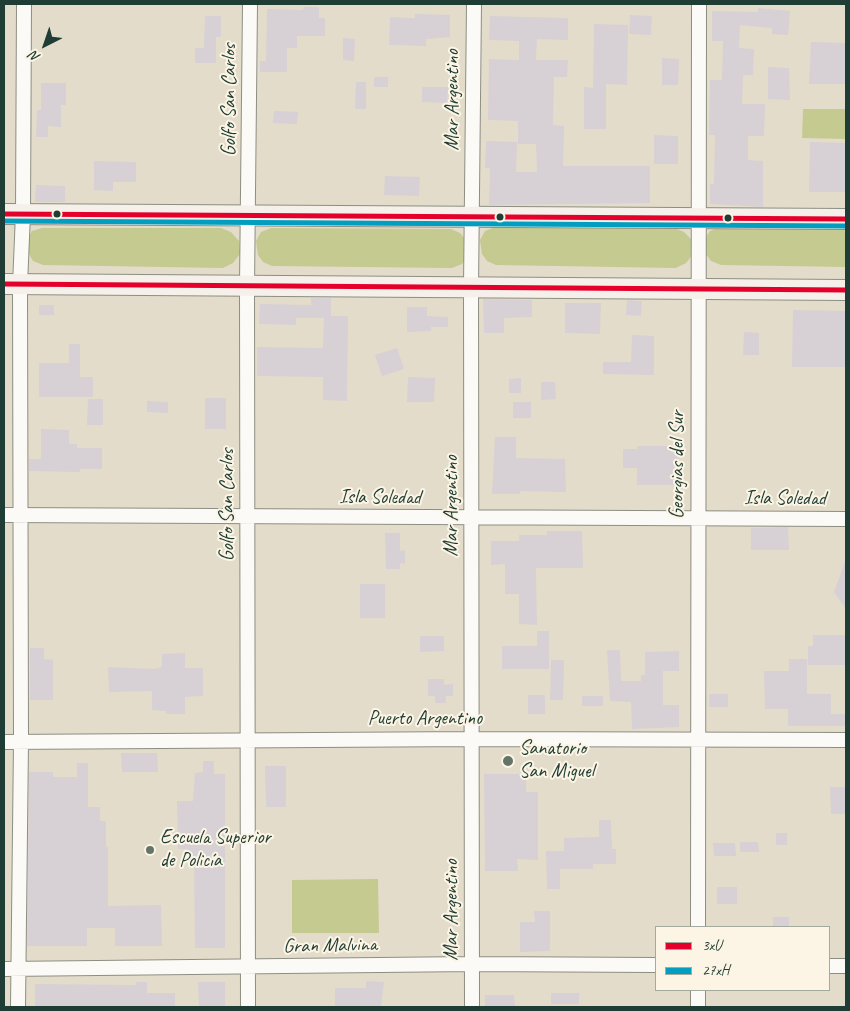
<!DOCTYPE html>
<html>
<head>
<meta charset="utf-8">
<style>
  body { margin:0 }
  #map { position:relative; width:850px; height:1011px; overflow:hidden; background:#e4dcca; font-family:Caveat,sans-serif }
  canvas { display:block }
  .frame { position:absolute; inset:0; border:5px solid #1f3d34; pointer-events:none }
  .legend { position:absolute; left:655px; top:926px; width:175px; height:65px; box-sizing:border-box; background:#fcf5e5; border:1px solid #a4ab9e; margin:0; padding:6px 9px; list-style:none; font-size:15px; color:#1f3d34 }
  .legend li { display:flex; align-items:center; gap:10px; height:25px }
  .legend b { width:25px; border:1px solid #a4ab9e }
  .north { position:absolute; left:20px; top:20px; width:50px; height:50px; -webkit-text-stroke:4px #fcf5e5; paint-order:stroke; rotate:221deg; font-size:14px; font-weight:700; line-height:20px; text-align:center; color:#1f3d34 }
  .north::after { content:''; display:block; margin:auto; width:18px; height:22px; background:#1f3d34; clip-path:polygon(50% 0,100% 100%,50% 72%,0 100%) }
</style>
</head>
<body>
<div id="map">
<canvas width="850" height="1011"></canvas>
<div class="frame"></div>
<ul class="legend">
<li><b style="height:6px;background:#e4002b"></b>3xU</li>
<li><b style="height:6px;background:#039ebf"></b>27xH</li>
</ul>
<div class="north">N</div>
</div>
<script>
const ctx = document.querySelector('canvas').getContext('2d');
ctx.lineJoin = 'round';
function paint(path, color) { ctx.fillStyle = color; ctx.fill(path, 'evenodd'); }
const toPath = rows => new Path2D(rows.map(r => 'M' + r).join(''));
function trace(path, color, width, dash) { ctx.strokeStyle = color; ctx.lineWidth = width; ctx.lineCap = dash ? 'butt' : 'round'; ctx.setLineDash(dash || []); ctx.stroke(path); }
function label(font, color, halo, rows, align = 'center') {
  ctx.font = font + ' Caveat,sans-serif'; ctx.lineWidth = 4; ctx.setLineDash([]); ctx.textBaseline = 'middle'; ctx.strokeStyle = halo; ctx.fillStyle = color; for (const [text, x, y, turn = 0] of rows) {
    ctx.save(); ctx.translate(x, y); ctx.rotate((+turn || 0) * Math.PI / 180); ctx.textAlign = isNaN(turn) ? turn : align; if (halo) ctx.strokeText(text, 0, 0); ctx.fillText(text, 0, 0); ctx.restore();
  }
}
paint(toPath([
  [803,109,846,109,846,139,802,138],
  [495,227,675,228,684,232,693,241,693,254,686,263,676,268,496,265,487,261,482,254,480,240,485,231],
  [720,227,846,228,846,267,721,265,711,261,706,254,704,240,710,231],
  [42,228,221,228,231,232,239,241,240,254,233,263,223,268,43,265,33,261,29,254,27,240,32,231],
  [271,228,451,229,460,233,468,242,469,255,462,264,452,268,272,266,263,262,258,255,256,241,261,232],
  [378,879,379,933,292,933,292,880]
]), '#c4ca90');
paint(toPath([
  [304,7,319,7,319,18,325,18,325,36,297,36,297,48,287,48,287,72,260,72,260,61,266,61,267,9,303,10],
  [758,8,790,11,788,35,772,34,772,28,740,25,739,48,754,49,753,75,743,75,742,104,765,104,764,136,748,136,748,160,763,161,763,207,710,204,710,184,714,184,715,135,709,135,710,80,722,80,723,41,712,41,712,11,758,12],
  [415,14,450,15,450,37,426,39,426,46,389,45,390,17,415,18],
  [630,15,652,16,651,35,629,34],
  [205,16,221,16,221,37,216,37,216,63,195,63,195,48,204,48],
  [490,16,568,18,568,40,537,39,536,60,568,60,567,77,554,77,553,125,564,126,563,166,650,166,650,203,489,205,490,168,485,168,486,141,517,142,516,172,537,172,536,144,518,144,518,121,488,120,489,59,519,60,519,41,489,40],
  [594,24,628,25,627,85,606,84,606,129,584,129,584,87,593,88],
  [343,38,355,39,354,61,343,60],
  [811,42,846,43,846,84,809,84],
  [662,58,679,59,678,85,662,85],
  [768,67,789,68,790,100,768,99],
  [374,77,388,77,388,87,374,87],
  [356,82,366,82,366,109,355,109],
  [41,83,66,83,66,105,61,105,61,127,48,126,48,137,36,137,37,110,41,110],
  [422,87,448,87,447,103,422,102],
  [274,111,298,112,297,124,273,123],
  [654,135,678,136,678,164,654,164],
  [810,142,846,143,846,192,809,192],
  [94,161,136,162,136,182,113,182,113,191,94,190],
  [385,176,420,177,419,196,384,195],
  [36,185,65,186,65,202,35,202],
  [311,298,331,298,331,316,348,316,347,401,323,400,323,377,257,376,257,347,323,348,324,318,296,318,296,325,259,324,260,304,311,305],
  [483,299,532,300,532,317,504,318,504,333,484,333],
  [627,300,642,301,641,316,626,315],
  [565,303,601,303,600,334,565,333],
  [39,305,54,305,54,315,39,315],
  [407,307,427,307,427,316,448,317,448,327,431,327,431,331,407,332],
  [793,310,846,311,846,367,792,367],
  [744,332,759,333,759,355,743,355],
  [632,335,654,336,654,375,603,374,603,362,631,362],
  [69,344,80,344,80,377,93,377,93,397,39,397,39,363,69,363],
  [397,348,404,369,382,376,375,355],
  [408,377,435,378,434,402,407,402],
  [521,378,521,393,509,393,509,379],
  [541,382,555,382,556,399,541,400],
  [205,398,226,398,226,429,205,429],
  [88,399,103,399,103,425,87,425],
  [147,401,168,402,168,413,147,412],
  [513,402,531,402,531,418,513,418],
  [41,429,69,430,69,444,77,444,77,448,102,448,102,469,80,469,80,472,29,471,29,459,41,459],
  [495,437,516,437,516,458,565,459,566,492,520,491,520,494,492,494],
  [637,446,679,446,680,485,637,485,637,468,623,468,623,449,637,449],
  [788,527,789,550,751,550,751,528],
  [547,531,582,531,583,568,536,568,537,625,519,624,519,594,505,594,505,564,491,565,491,541,519,541,519,535,547,535],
  [385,533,400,533,400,551,405,550,405,564,400,563,400,569,386,569],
  [845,562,846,562,846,609,834,592],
  [360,584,385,584,385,618,360,618],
  [537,631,549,631,549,669,502,669,502,646,537,646],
  [813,635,846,635,846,665,808,665,808,646,813,646],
  [420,636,444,636,444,651,420,652],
  [30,648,44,648,44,659,53,660,53,700,30,700],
  [607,650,620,650,621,681,641,681,641,675,645,675,645,652,679,651,679,671,663,671,663,705,679,705,679,727,632,729,631,702,610,701],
  [185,653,185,668,203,668,203,696,185,697,185,714,166,714,166,711,152,710,152,691,109,692,108,667,154,669,162,667,162,654],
  [789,659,807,659,807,694,831,694,831,714,846,714,846,726,788,726,788,709,765,709,764,671,789,671],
  [551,660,564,660,563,700,550,700],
  [428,679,444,679,444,685,453,684,453,696,446,696,446,703,435,703,435,696,428,696],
  [709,694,728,694,728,707,709,707],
  [528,695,545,695,545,714,528,714],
  [582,696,603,696,603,706,582,706],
  [121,753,157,753,158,772,122,772],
  [203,761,214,761,214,774,225,774,225,948,195,948,194,856,188,857,188,849,178,849,177,801,193,801,195,773,203,772],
  [77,763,88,763,88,807,100,807,100,821,106,821,106,847,108,847,108,906,161,905,162,946,115,946,115,928,87,928,87,946,27,946,29,772,53,772,53,777,77,777],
  [265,766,286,766,286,807,266,807],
  [484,774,526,774,526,792,538,792,538,860,517,859,518,871,485,871],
  [830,787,846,787,846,814,831,814],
  [599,820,611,820,612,849,616,849,616,864,593,864,593,869,560,869,560,889,547,889,546,851,564,851,564,838,599,837],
  [776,833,787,833,787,845,776,845],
  [740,842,758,842,759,852,740,852],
  [713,843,735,843,736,856,714,856],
  [717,887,737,887,737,904,717,904],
  [534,911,550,911,550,951,520,952,520,922,535,922],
  [773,917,789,917,789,927,773,927],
  [366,981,384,982,381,1007,335,1007,335,988,366,988],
  [136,982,147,982,147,993,175,993,175,1006,35,1007,35,984,136,985],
  [198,982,225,982,225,1007,199,1007],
  [551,993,579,993,579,1004,551,1004],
  [485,995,514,995,515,1007,485,1007]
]), '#d7d0d4');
const minor = toPath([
  [4,515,846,519],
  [4,742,472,739,846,740],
  [698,927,699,4],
  [829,966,846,966],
  [4,969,472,964,656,965],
  [18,1007,21,742,20,285,23,214,24,4],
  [248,1007,247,286,250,4],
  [472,1007,471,287,474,4],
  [698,1007,698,990]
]);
const secondary = toPath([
  [4,214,846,219],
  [4,284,846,290]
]);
trace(minor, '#8d8e83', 16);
trace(secondary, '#8d8e83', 22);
trace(minor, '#fbfaf7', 14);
trace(secondary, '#f5f0e9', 20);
trace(toPath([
  [4,214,846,219],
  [4,284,846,290]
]), '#e4002b', 5);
trace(toPath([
  [4,221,846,226]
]), '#039ebf', 5);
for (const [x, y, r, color] of [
  [57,214,4.5,"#1f3d34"],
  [500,217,4.5,"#1f3d34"],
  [728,218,4.5,"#1f3d34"],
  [508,761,6,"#647568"],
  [150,850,5,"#647568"]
]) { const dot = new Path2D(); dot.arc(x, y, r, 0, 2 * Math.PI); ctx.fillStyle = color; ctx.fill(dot); trace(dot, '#fcf5e5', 2); }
label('20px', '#1f3d34', '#fcf5e5', [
  ["Golfo San Carlos",230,100,-90],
  ["Mar Argentino",453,100,-90],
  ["Georgias del Sur",678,465,-90],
  ["Isla Soledad",380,498],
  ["Isla Soledad",785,499],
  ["Golfo San Carlos",228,505,-90],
  ["Mar Argentino",452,506,-90],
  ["Puerto Argentino",425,719],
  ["Mar Argentino",452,910,-90],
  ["Gran Malvina",330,946,-1]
]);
label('20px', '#1f3d34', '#fcf5e5', [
  ["Sanatorio",519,749],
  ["San Miguel",519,772],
  ["Escuela Superior",160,838],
  ["de Policía",160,861]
], 'left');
</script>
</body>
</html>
